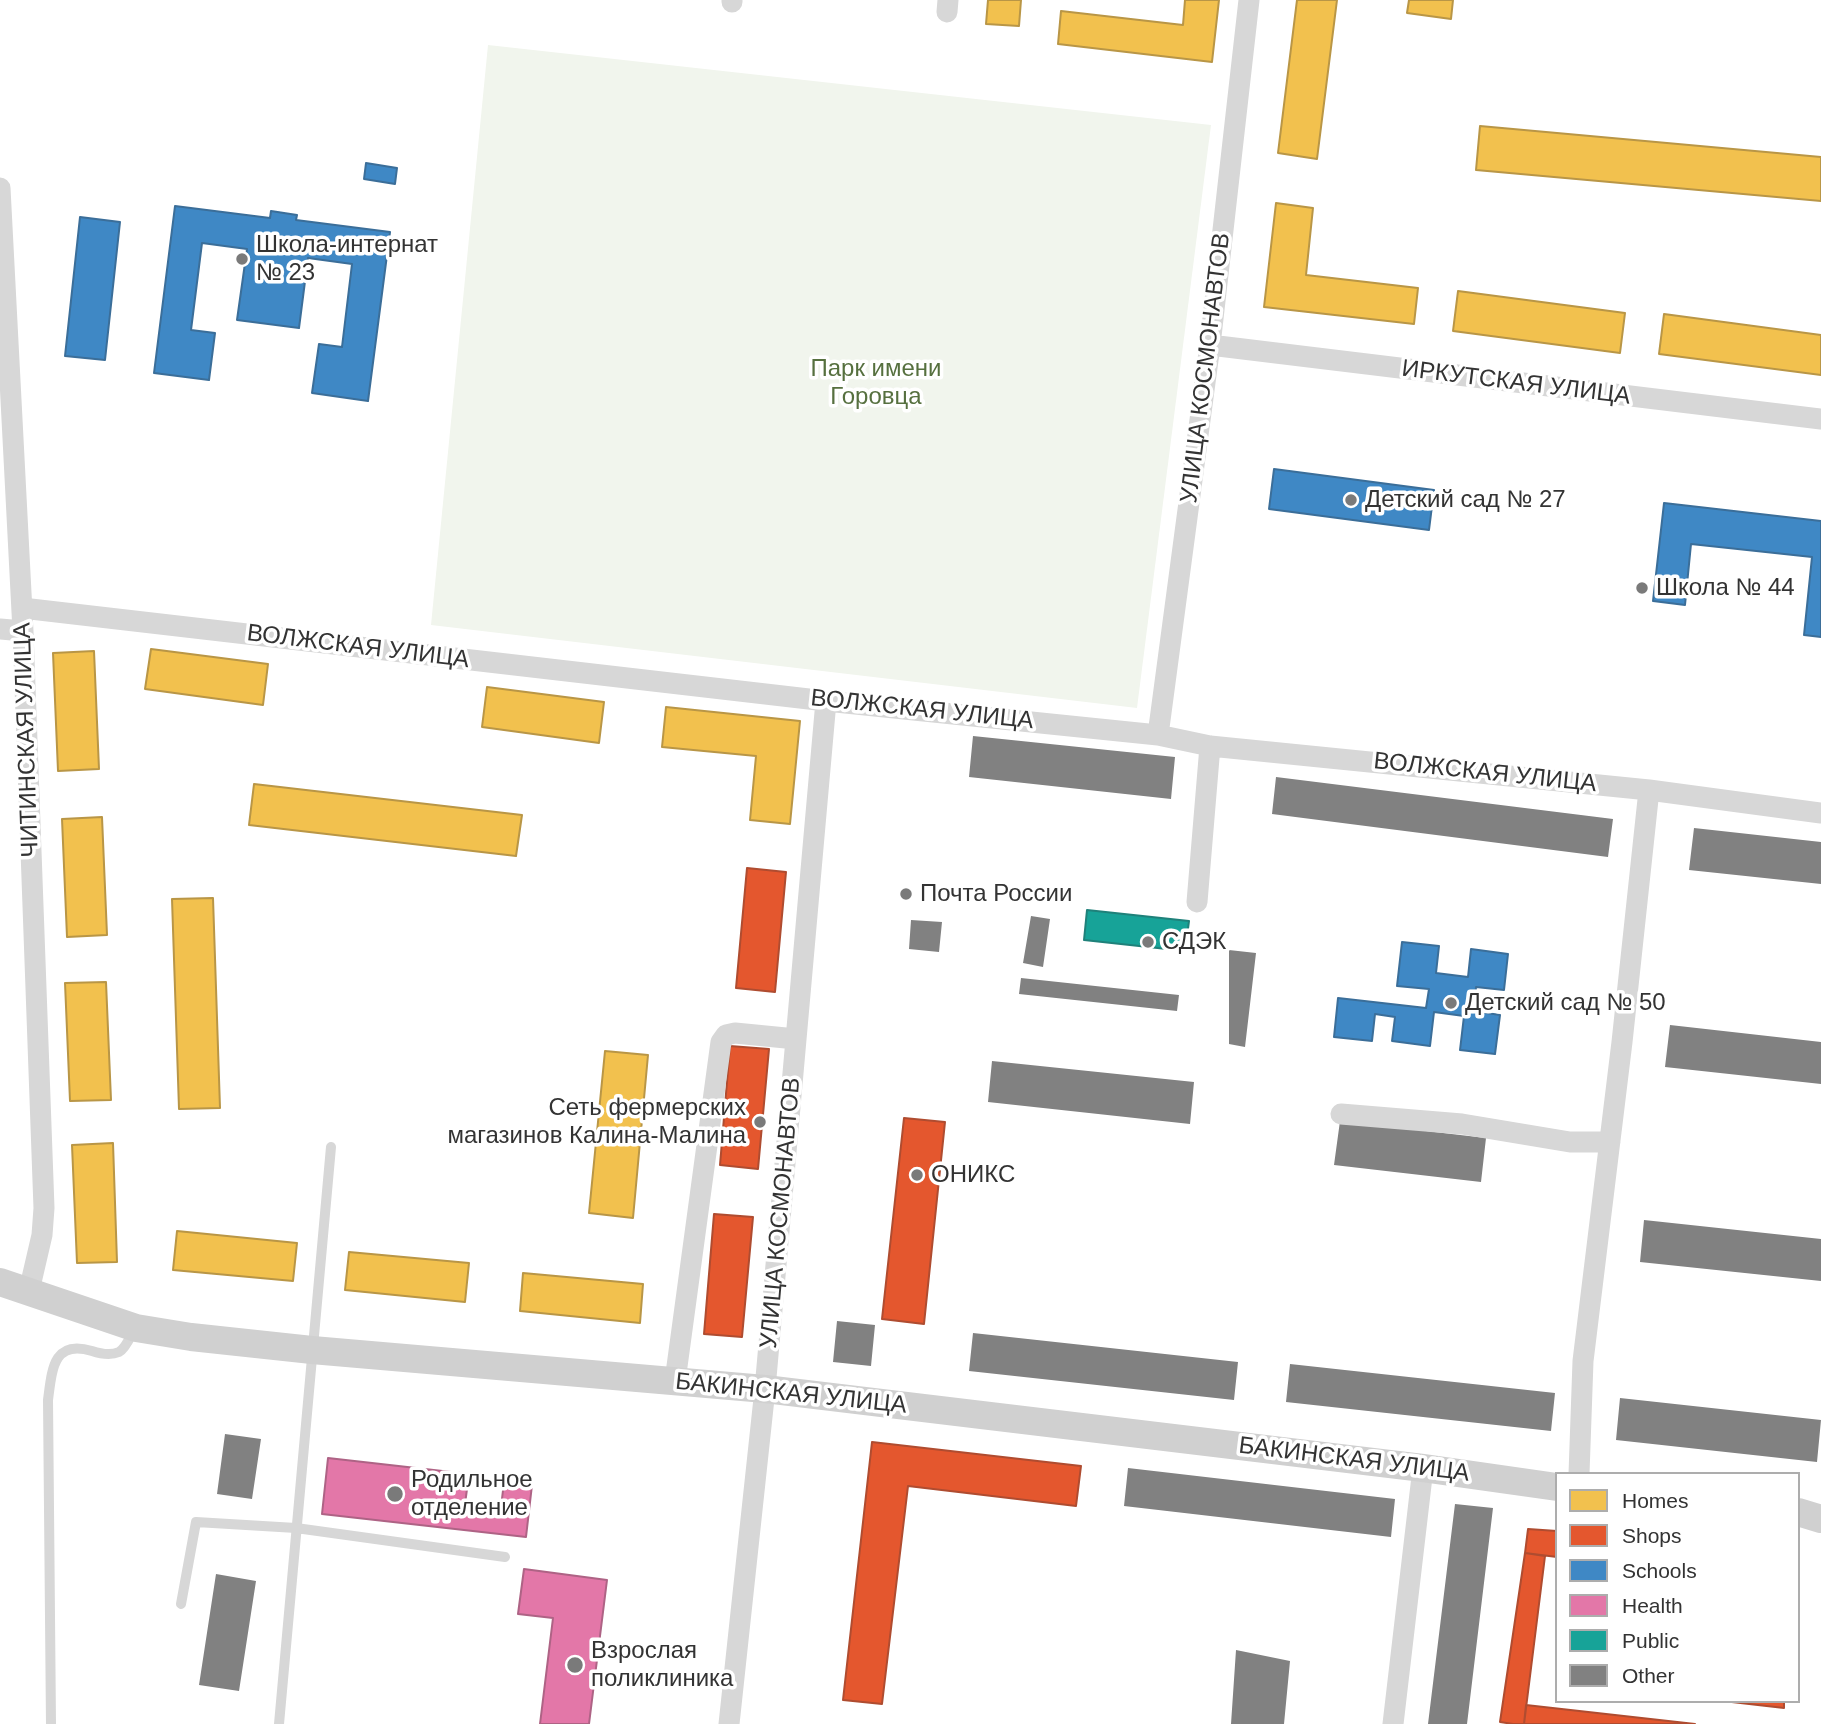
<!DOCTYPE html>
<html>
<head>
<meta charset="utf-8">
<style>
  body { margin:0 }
  #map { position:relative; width:1821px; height:1724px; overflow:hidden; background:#fff; font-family:Helvetica,sans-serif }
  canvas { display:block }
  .legend { position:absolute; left:1555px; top:1472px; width:245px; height:231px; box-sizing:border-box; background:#fff; border:2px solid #adadad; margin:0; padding:9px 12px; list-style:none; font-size:21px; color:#333 }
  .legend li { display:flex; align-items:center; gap:14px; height:35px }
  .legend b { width:35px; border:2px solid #adadad }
</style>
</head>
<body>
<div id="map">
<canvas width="1821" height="1724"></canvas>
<ul class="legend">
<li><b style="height:19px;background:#f2c14e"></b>Homes</li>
<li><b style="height:19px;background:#e4572e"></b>Shops</li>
<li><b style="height:19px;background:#3f88c5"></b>Schools</li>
<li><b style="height:19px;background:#e377a8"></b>Health</li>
<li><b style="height:19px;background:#17a398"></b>Public</li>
<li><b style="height:19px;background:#818181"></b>Other</li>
</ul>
</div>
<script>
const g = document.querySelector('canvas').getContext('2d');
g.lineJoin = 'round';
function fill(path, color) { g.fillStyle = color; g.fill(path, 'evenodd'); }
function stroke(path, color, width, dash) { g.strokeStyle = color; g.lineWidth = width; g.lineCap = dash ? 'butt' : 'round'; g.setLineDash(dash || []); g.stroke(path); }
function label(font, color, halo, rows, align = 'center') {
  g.font = font + ' Helvetica,sans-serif'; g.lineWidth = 7; g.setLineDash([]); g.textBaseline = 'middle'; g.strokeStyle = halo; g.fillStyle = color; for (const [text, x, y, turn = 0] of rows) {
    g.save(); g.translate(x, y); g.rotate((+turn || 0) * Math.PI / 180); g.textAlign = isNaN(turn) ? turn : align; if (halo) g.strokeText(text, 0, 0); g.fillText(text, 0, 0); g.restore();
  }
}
fill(new Path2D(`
  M488,45L1211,125L1137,708L431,625Z`), '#f1f5ed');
const homes = new Path2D(`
  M988,0H1021L1019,26L986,24Z
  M1185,0H1219L1212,62L1058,44L1061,11L1183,25Z
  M1297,0H1337L1317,159L1278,153Z
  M1409,0H1453L1451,19L1407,13Z
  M1480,126L1821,157V201L1476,170Z
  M1276,203L1313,208L1306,275L1418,288L1414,324L1264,307Z
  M1458,291L1625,313L1620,353L1453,331Z
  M1664,314L1821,335V375L1659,354Z
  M151,649L268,664L263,705L145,689Z
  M94,651L99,769L58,771L53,653Z
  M487,687L604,702L599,743L482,727Z
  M666,707L800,721L790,824L750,820L756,756L662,747Z
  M254,784L522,815L516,856L249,825Z
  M102,817L107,935L67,937L62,819Z
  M213,898L220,1108L179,1109L172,899Z
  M106,982L111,1100L70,1101L65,983Z
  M605,1051L648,1055L633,1218L589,1213Z
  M113,1143L117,1262L77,1263L72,1145Z
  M177,1231L297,1243L293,1281L173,1270Z
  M349,1252L469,1263L465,1302L345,1290Z
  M523,1273L643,1284L640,1323L520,1311Z`);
fill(homes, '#f2c14e');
stroke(homes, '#b99646', 2);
const shops = new Path2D(`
  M747,868L786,872L775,992L736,988Z
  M730,1046L769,1049L758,1169L720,1165Z
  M904,1118L945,1122L924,1324L882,1319Z
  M714,1214L753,1217L742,1337L704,1334Z
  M872,1442L1081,1466L1076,1506L908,1486L882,1704L843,1700Z
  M1528,1529L1557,1531V1557L1525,1553Z
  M1525,1553L1545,1556L1524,1724H1513L1500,1722Z
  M1723,1701H1784V1708Z
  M1526,1705L1695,1724H1524Z`);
fill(shops, '#e4572e');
stroke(shops, '#af4c30', 2);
const schools = new Path2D(`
  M366,163L397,168L395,184L364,179Z
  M175,206L270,218L271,211L297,215L296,220L390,232L368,401L312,393L319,344L342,347L352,264L308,258L299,328L237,320L247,249L202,243L191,330L215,333L209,380L154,373Z
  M80,217L120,222L105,360L65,356Z
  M1274,469L1434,490L1429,530L1269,509Z
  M1664,503L1821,521V637L1804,635L1812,557L1691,544L1685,605L1653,601Z
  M1402,942L1439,946L1436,973L1468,977L1471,949L1508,954L1504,990L1476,987L1474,1011L1500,1015L1495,1054L1460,1050L1464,1016L1434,1012L1430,1046L1392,1041L1395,1017L1375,1014L1372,1041L1334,1037L1338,998L1426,1008L1429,989L1397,986Z`);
fill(schools, '#3f88c5');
stroke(schools, '#3b6e99', 2);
const health = new Path2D(`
  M328,1458L469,1474L465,1504L501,1507L504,1482L532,1485L526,1537L322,1514Z
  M524,1569L607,1580L589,1724H540L553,1618L518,1614Z`);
fill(health, '#e377a8');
stroke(health, '#ae6385', 2);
const public = new Path2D(`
  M1087,910L1189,921L1185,951L1084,940Z`);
fill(public, '#17a398');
stroke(public, '#1f817a', 2);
fill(new Path2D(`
  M973,736L1175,757L1171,799L969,777Z
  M1276,777L1613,819L1608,857L1272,814Z
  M1694,828L1821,842V884L1689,870Z
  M1031,916L1050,919L1043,967L1023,963Z
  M911,920L942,922L939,952L909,949Z
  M1229,950L1256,953L1245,1047L1229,1044Z
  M1021,978L1179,995L1177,1011L1019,994Z
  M1670,1025L1821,1042V1084L1665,1067Z
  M992,1061L1194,1082L1190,1124L988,1102Z
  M1340,1121L1486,1138L1481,1182L1334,1165Z
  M1644,1220L1821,1239V1281L1640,1262Z
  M837,1321L875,1325L871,1366L833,1362Z
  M973,1333L1238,1362L1234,1400L969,1371Z
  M1290,1364L1555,1393L1551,1431L1286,1402Z
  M1620,1398L1821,1420L1817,1462L1616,1440Z
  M225,1434L261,1439L252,1499L217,1494Z
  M1128,1468L1395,1499L1391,1537L1124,1506Z
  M1455,1504L1493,1508L1467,1724H1428Z
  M216,1574L256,1581L239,1691L199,1685Z
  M1236,1650L1290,1661L1284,1724H1231Z`), '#818181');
stroke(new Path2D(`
  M181,1604L196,1522L296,1528L505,1557
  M51,1724L48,1400C52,1370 53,1339 92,1351C101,1354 110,1356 119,1352C126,1348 130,1337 134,1330
  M279,1724L331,1147`), '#d7d7d7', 10);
stroke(new Path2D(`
  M732,2V0
  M947,12L948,0
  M0,188L23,631L44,1208L42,1235L29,1291
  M1210,345L1821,419
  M22,608L826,701L1158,735L1210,746L1649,790L1821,813
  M0,629L23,631
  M1158,735L1210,345L1249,0
  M1197,902L1210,746
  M1341,1114L1462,1124L1570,1142H1610
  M675,1381L721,1042L726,1035L735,1033L796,1039
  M1579,1474L1583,1361L1622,1042L1649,790
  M729,1724L765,1389L826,701
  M1393,1724L1423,1468`), '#d7d7d7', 21);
stroke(new Path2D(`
  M0,1282L136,1328L191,1337L312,1350L765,1389L1423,1468L1557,1487
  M1798,1512L1821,1519`), '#d0d0d0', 28);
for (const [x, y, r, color] of [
  [242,259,7,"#7a7a7a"],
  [1351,500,7,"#7a7a7a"],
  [1642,588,7,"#7a7a7a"],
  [906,894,7,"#7a7a7a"],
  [1148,942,7,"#7a7a7a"],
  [1451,1003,7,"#7a7a7a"],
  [760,1122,7,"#7a7a7a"],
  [917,1175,7,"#7a7a7a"],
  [395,1494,9,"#7a7a7a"],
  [575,1665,9,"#7a7a7a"]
]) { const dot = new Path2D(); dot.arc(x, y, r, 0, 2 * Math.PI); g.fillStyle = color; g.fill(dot); stroke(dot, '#fff', 2.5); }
label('24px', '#333', '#fff', [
  ["Школа-интернат",256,245],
  ["№ 23",256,273],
  ["Детский сад № 27",1365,500],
  ["Школа № 44",1656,588],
  ["Почта России",920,894],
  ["СДЭК",1162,942],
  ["Детский сад № 50",1465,1003],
  ["Сеть фермерских",746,1108,"right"],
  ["магазинов Калина-Малина",746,1136,"right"],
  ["ОНИКС",931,1175],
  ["Родильное",411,1480],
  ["отделение",411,1508],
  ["Взрослая",591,1651],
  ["поликлиника",591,1679]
], 'left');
label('24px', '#333', '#fff', [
  ["УЛИЦА КОСМОНАВТОВ",1206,368,-83],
  ["ИРКУТСКАЯ УЛИЦА",1516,383,7],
  ["ВОЛЖСКАЯ УЛИЦА",358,647,7],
  ["ВОЛЖСКАЯ УЛИЦА",922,710,6],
  ["ЧИТИНСКАЯ УЛИЦА",27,740,-92],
  ["ВОЛЖСКАЯ УЛИЦА",1485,773,6],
  ["УЛИЦА КОСМОНАВТОВ",781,1213,-85],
  ["БАКИНСКАЯ УЛИЦА",791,1394,6],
  ["БАКИНСКАЯ УЛИЦА",1354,1460,7]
]);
label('24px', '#56703f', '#fff', [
  ["Парк имени",876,369],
  ["Горовца",876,397]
]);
</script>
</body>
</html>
